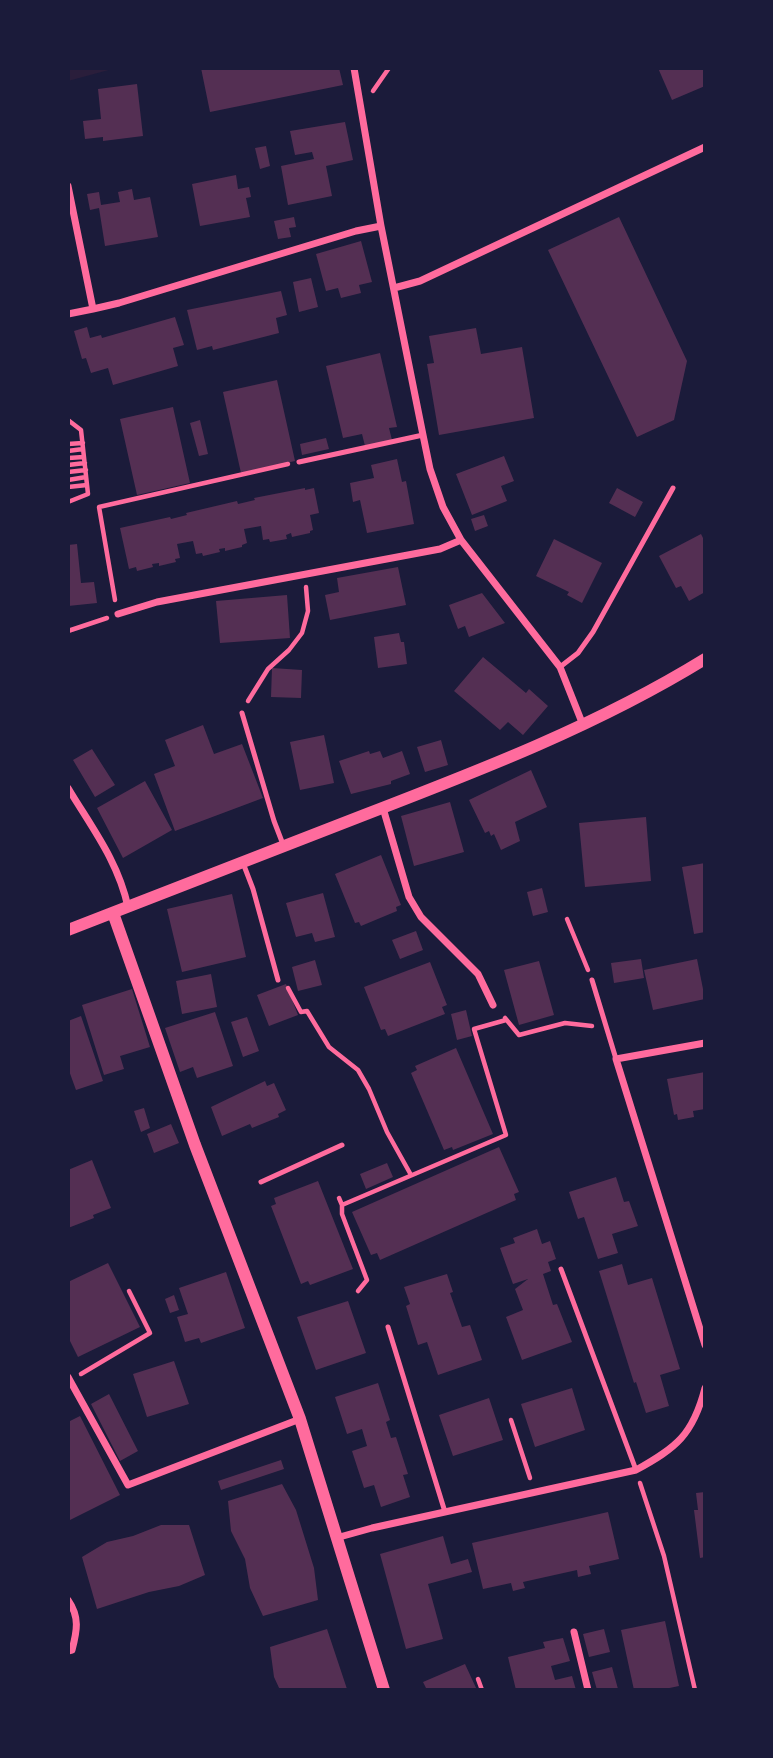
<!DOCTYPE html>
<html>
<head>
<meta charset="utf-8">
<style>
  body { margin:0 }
  #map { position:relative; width:773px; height:1758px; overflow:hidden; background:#1b1b3a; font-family:"Archivo Narrow",sans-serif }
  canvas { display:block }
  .frame { position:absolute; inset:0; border:70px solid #1b1b3a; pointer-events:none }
</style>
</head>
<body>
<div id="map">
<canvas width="773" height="1758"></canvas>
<div class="frame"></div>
</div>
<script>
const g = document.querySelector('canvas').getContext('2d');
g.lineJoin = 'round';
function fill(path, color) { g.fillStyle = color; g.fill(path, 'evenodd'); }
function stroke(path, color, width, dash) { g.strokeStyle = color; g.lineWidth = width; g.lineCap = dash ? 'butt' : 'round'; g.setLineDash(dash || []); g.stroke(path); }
fill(new Path2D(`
  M68,68H116L68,81Z`), '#2a1e3b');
fill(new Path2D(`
  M201,68H339L343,85L210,112Z
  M658,68H705V86L672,100Z
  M137,84L143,136L103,141V137L85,139L83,121L101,119L98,89Z
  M345,122L353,160L326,166L332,196L288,205L281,166L314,159L312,152L295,155L290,131Z
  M266,146L270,166L260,169L255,148Z
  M236,175L238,189L249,187L251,197L246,198L250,217L200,226L192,184Z
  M132,189L134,200L150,197L158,237L105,246L99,208L90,210L87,194L99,192L101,205L120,202L118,192Z
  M294,217L296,227L289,228L291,237L278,239L274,221Z
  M619,217L687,361L674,420L637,437L548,250Z
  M361,241L372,282L359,285L361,293L341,298L338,288L326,291L316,254Z
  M311,278L318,307L299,312L293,282Z
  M281,291L287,315L276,318L279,333L213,350L212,346L197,350L187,310Z
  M175,317L184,345L173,348L178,366L113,385L108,368L91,373L86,358L82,359L74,331L87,327L90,338L101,335L102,338Z
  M476,328L481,354L522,347L534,418L439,435L427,364L434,363L429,336Z
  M380,353L397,427L389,428L392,440L365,446L362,434L343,438L326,366Z
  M277,380L295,461L241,473L223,392Z
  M173,407L190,483L137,495L120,419Z
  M200,420L208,454L199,456L190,423Z
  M326,438L329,449L302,455L300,444Z
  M504,456L514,481L501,486L507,501L472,515L456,474Z
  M397,459L402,482L406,481L414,524L367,533L360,500L353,502L350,483L374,478L371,465Z
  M305,488V490L314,488L319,513L310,515L313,530L310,531V533L292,537L291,533L286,535L287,539L270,542L269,539L263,540L261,526L244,529L247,543L242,545V547L225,551V548L219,549L220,552L203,556L202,553L196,554L193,541L177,544L180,558L175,559L176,562L159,566V563L152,564L153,567L137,571L136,567L129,569L120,528L170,517L171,519L187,515L186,513L237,501L238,504L255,500L254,498Z
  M617,488L643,502L635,517L609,503Z
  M484,515L488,526L475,531L471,519Z
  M701,534L705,542V592L689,601L681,586L676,588L659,556Z
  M554,539L602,563L582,603L567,595L569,592L536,576Z
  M77,544L81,583L94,582L97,603L68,606V545Z
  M398,567L406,605L330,620L325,595L339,592L337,578Z
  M482,593L505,623L469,637L465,626L458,629L449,605Z
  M287,595L290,638L220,643L216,601Z
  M399,633L401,642H404L407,664L378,668L374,637Z
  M483,657L526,693L529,689L548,706L523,735L508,722L500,730L454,691Z
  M272,668L302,670L301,698L271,697Z
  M203,725L214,754L242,744L263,798L175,831L154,774L175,766L165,740Z
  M324,735L334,783L300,790L290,742Z
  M441,740L448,765L425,772L417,747Z
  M92,749L115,785L95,797L73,760Z
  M369,751L370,754L380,751L383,758L402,751L410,774L391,781V784L351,794L339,761Z
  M531,770L547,807L515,822L520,841L501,850L494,834L491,836L489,831L485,833L469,800Z
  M145,781L172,830L123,858L97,808Z
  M450,802L464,852L414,866L401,816Z
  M646,817L651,881L585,887L579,823Z
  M381,855L401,905L396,907L397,911L361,926L359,922L355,923L335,874Z
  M705,863V932L694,934L682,867Z
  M542,888L548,912L533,916L527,892Z
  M323,893L335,937L315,942L312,933L296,937L286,903Z
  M232,894L246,957L182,972L167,909Z
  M416,931L423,950L400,959L392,940Z
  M641,959L644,978L614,983L611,963Z
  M697,959L705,999L653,1010L644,970Z
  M315,960L322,985L298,991L292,967Z
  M539,961L554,1015L519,1025L504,970Z
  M430,962L447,1005L442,1007L445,1014L388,1036L385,1029L381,1030L364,987Z
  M211,974L217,1007L182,1014L176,981Z
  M286,984L298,1015L269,1026L257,995Z
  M132,989L150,1047L120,1056L124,1069L104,1075L82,1005Z
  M466,1010L472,1036L457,1040L451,1014Z
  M215,1012L233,1066L197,1078L193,1067L180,1072L165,1028Z
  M81,1016L103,1081L76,1090L68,1068V1021Z
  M247,1017L259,1051L243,1057L231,1022Z
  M456,1048L493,1134L453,1150L452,1147L444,1150L411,1073L417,1070L415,1066Z
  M705,1072V1109L693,1111L694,1117L678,1120L677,1114L674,1115L667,1079Z
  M265,1081L267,1086L274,1083L286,1110L278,1114L279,1117L252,1128L250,1124L222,1136L211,1107Z
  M144,1108L150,1128L141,1132L134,1111Z
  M171,1124L179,1143L154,1153L147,1134Z
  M499,1147L519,1192L514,1194L516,1200L380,1260L377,1253L371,1255L352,1212Z
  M92,1160L111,1208L93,1215L94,1218L68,1228V1170Z
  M387,1163L393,1177L366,1189L360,1174Z
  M616,1177L624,1202L629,1201L638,1226L612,1234L618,1253L598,1259L584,1217L578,1219L569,1192Z
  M318,1181L353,1269L310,1285L308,1281L301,1284L271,1206L276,1204L274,1198Z
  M537,1229L542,1244L550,1241L556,1259L548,1262L551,1271L543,1274L553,1305L557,1304L572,1342L522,1360L506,1317L523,1310L515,1289L528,1279L513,1284L500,1248L515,1243L513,1238Z
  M108,1263L140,1327L78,1357L68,1337V1282Z
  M622,1264L628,1285L652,1278L680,1369L660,1375L669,1406L646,1413L636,1382L634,1383L599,1271Z
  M226,1272L245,1328L201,1343L199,1338L185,1342L177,1317L188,1314L179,1288Z
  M447,1274L453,1292L450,1293L462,1327L470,1325L482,1360L438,1375L427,1342L418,1345L406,1306L410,1304L404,1287Z
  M174,1295L179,1310L170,1313L165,1299Z
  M348,1301L366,1353L316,1370L297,1317Z
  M174,1361L189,1404L147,1417L133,1374Z
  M378,1383L390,1420L386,1422L391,1438L396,1437L408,1474L403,1475L410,1497L381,1507L374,1485L364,1488L352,1451L367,1446L362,1429L347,1434L335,1397Z
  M572,1388L585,1430L535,1447L521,1404Z
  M109,1394L138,1451L120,1461L91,1404Z
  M489,1398L503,1440L453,1456L439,1415Z
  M80,1416L120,1495L68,1521V1422Z
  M281,1460L284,1469L221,1490L218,1481Z
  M282,1484L296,1510L314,1568L318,1600L263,1616L250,1588L245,1559L231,1531L228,1501Z
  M705,1492V1557L700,1558L694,1510H698L696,1493Z
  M608,1512L619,1559L589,1566L591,1574L578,1577L577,1570L523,1582L525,1588L513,1591L511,1583L483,1589L472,1543Z
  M161,1525H189L205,1575L179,1586L149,1592L97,1609L82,1557L107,1542L133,1536Z
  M443,1536L451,1564L468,1559L472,1572L428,1584L443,1639L406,1649L380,1554Z
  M665,1621L679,1686L660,1690H634L621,1630Z
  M327,1629L347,1689L280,1690L274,1677L270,1647Z
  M604,1629L610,1652L589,1657L583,1634Z
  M563,1638L570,1661L551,1666L555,1680L572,1676L576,1690H516L508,1657L545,1648L543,1642Z
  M465,1664L477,1690H427L423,1682Z
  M612,1667L618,1689L597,1690L592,1672Z`), '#542f53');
stroke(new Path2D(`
  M373,91L389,68
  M68,420L81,430L88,494L68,502
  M68,444L83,443
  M68,451L83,449
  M68,458L84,457
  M68,465L85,463
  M68,472L86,470
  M68,480L86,477
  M68,487L87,485
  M115,600L99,507L288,464
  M68,631L107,618
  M248,701L268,669L289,650L302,633L308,611L306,587
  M567,919L588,970
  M288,988L301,1012L307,1011L329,1047L358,1070L369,1089L387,1132L411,1175
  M505,1018L519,1035L565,1023L592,1026
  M339,1198L342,1205L506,1135L474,1029L506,1020
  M342,1205V1214L367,1280L358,1291
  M81,1374L150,1333L129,1291
  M511,1420L530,1478
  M640,1483L664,1556L695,1690
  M478,1679L482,1690`), '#ff6b9d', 4.5);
stroke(new Path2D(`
  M299,462L423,435
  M560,667L578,653L593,632L673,488
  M242,713L274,821L284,847
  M243,863L253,889L278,980
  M592,980L616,1059
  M261,1182L342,1145
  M561,1269L636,1470
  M388,1327L445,1512`), '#ff6b9d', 5);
stroke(new Path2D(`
  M354,68L381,226L423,435L430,469L443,507L461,540L560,667L583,725
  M68,186L93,309L119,303L356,231L381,226
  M394,288L420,281L705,147
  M68,314L93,309
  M118,614L157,602L440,549L461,540
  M68,788C92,828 118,861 128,907
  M383,808L409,897L421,917L478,974L493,1005
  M705,1043L616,1059L705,1345
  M68,1377L128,1485L300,1419
  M336,1538L372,1528L636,1470C676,1448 693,1435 705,1388
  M68,1600C80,1617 77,1631 72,1650L68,1651
  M574,1632L588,1690`), '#ff6b9d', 7);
stroke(new Path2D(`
  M113,913L195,1145L300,1419L384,1690
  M68,930C167,892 265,853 364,815C481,770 598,725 705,659`), '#ff6b9d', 12);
</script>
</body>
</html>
